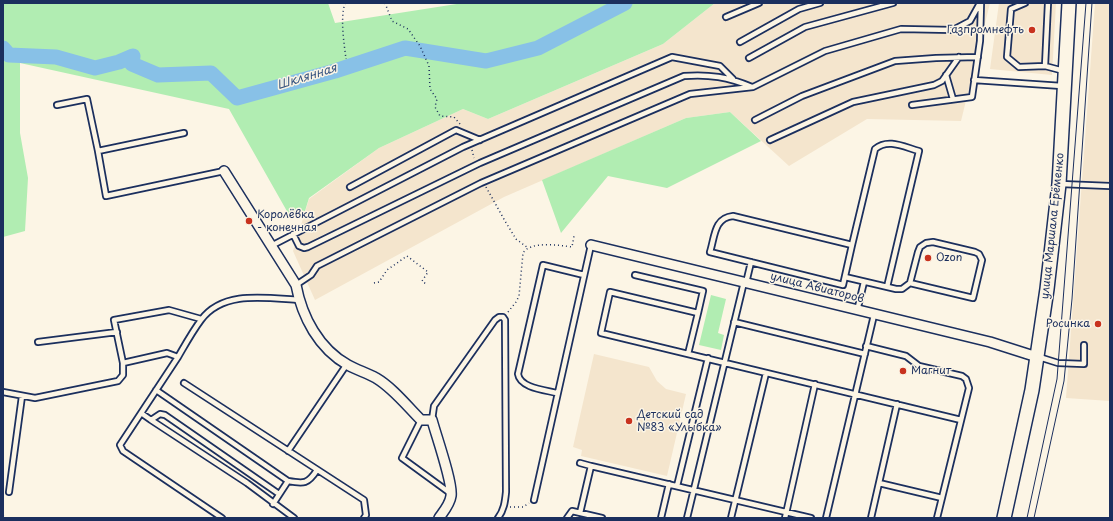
<!DOCTYPE html>
<html>
<head>
<meta charset="utf-8">
<style>
  body { margin:0 }
  #map { position:relative; width:1113px; height:521px; overflow:hidden; background:#fcf5e5; font-family:"Playpen Sans",sans-serif }
  canvas { display:block }
  .frame { position:absolute; inset:0; border:4px solid #1b2f5e; pointer-events:none }
</style>
</head>
<body>
<div id="map">
<canvas width="1113" height="521"></canvas>
<div class="frame"></div>
</div>
<script>
const g = document.querySelector('canvas').getContext('2d');
g.lineJoin = 'round';
function fill(path, color) { g.fillStyle = color; g.fill(path, 'evenodd'); }
function stroke(path, color, width, dash) { g.strokeStyle = color; g.lineWidth = width; g.lineCap = dash ? 'butt' : 'round'; g.setLineDash(dash || []); g.stroke(path); }
function label(font, color, halo, rows, align = 'center') {
  g.font = font + ' "Playpen Sans",sans-serif'; g.lineWidth = 3; g.setLineDash([]); g.textBaseline = 'middle'; g.strokeStyle = halo; g.fillStyle = color; for (const [text, x, y, turn = 0] of rows) {
    g.save(); g.translate(x, y); g.rotate((+turn || 0) * Math.PI / 180); g.textAlign = isNaN(turn) ? turn : align; if (halo) g.strokeText(text, 0, 0); g.fillText(text, 0, 0); g.restore();
  }
}
fill(new Path2D(`
  M715,3H990L961,121L867,119L789,166L730,112L686,118L504,197L315,300L293,251L309,199L379,148L463,109L488,119L663,44Z
  M999,3H1056L1052,75L990,69Z
  M1095,3H1110V401L1066,398Z
  M594,354L649,367L657,381L666,389L686,394L667,476L581,456L582,450L573,447Z`), '#f4e5cd');
fill(new Path2D(`
  M3,3H328L335,23L463,3H715L663,44L488,119L463,109L379,148L309,198L305,211L288,213L229,109L20,63V133L28,178L25,231L3,237Z
  M730,112L761,141L667,188L608,176L561,233L542,180L686,118Z
  M711,295L726,299L718,333L724,335L721,350L699,345Z`), '#b1edb2');
stroke(new Path2D(`
  M3,48L9,55L56,57L95,68L119,62L133,56L132,64L158,75L211,73L237,98L335,71L405,48L486,61L538,48L625,3`), '#88c1e7', 15);
const lane = new Path2D(`
  M1025,3L1011,9L1007,57L1019,67L1045,66L1064,71
  M726,17L759,3
  M740,42L799,9L820,3
  M749,58L805,27L893,3
  M1045,66L1048,3
  M946,75L953,99
  M974,80L1062,86
  M57,105L87,99L98,151
  M912,105L972,97L980,41L981,3
  M755,120L802,96L895,61L936,58L978,57
  M184,133L98,151L106,196L224,171
  M770,140L853,102L934,85L942,81L959,57
  M1061,184L1110,186
  M350,187L456,130L480,140
  M733,216L852,245L843,285L710,252C715,236 714,218 733,216Z
  M293,234L299,246L304,248L308,247L480,163L684,76C709,74 728,77 752,87
  M852,245L875,149C888,138 904,147 919,151L887,287
  M271,246L463,147L672,57L720,66L733,79
  M635,275L703,291L698,313
  M845,277L896,289H902L910,283L973,298L982,260L979,254L975,252L933,242L926,243L920,247L918,252L910,283
  M746,283L751,262
  M296,285L311,275L317,266L481,183L690,94L753,87L825,51L901,29L953,30L970,21L980,3
  M857,311L864,282
  M734,322L865,354
  M38,342L117,332
  M866,346L906,356L919,366L962,376L966,379L969,388L937,518
  M688,354L698,313L610,292L601,333C721,362 841,391 961,420
  M178,357C185,345 192,332 201,320C223,290 266,298 299,300
  M1039,357L1058,363L1084,364V345
  M123,363L114,320L169,310L201,319
  M184,383L364,500L366,515L364,518
  M156,390L288,481C304,484 308,484 317,470
  M3,392L35,398L118,381L123,375V363L167,353L178,357L120,445L123,451L222,518
  M557,393C545,390 520,388 518,374L543,265L584,275
  M141,413L151,420L160,414L165,415L279,494
  M151,420L247,483L294,518
  M421,420L402,458L450,493
  M432,420L434,406L495,320L499,317H503L505,320L506,492C505,502 504,510 498,518
  M288,451L347,364
  M580,463L591,466
  M879,483L942,498
  M677,486L708,358
  M9,492L22,396
  M534,500L591,245
  M273,504L288,481
  M580,513L591,466L811,518
  M567,518L572,511L602,518
  M661,518L669,484
  M687,518L744,282
  M731,518L766,373
  M785,518L815,384
  M826,518L874,315
  M871,518L897,404`);
const street = new Path2D(`
  M224,171L296,285C302,317 319,349 348,365C357,370 367,373 376,378C393,388 407,406 421,420H432C436,435 453,483 451,496C450,504 444,511 439,518
  M591,245L990,342L1037,357`);
const secondary = new Path2D(`
  M1004,518L1032,390L1047,289L1059,184L1069,3`);
stroke(lane, '#1b2f5e', 8);
stroke(street, '#1b2f5e', 12);
stroke(secondary, '#1b2f5e', 16);
stroke(new Path2D(`
  M345,3C340,19 344,42 346,59
  M385,3L392,21L408,29L420,46L429,66L430,89L437,99L435,107L440,116L454,117L460,124
  M472,150L474,158
  M486,187L505,221L516,239L528,248
  M374,283L379,282L387,270L407,256L428,272L422,281L426,284
  M508,312L516,302L519,296L523,253C530,241 559,245 572,247L574,236
  M510,507H523L529,503
  M3,516L7,518`), '#1b2f5e', 1.5, [1, 3]);
stroke(lane, '#fcf5e5', 4.5);
stroke(street, '#fcf5e5', 9);
stroke(secondary, '#fcf5e5', 13);
stroke(new Path2D(`
  M1027,518L1057,379L1086,3
  M1034,518L1064,381L1072,299L1092,3`), '#1b2f5e', 1);
for (const [x, y, r, color] of [
  [1032,30,4,"#c8321e"],
  [249,221,4,"#c8321e"],
  [928,258,4,"#c8321e"],
  [1098,324,4,"#c8321e"],
  [903,371,4,"#c8321e"],
  [629,421,4,"#c8321e"]
]) { const dot = new Path2D(); dot.arc(x, y, r, 0, 2 * Math.PI); g.fillStyle = color; g.fill(dot); stroke(dot, '#fcf5e5', 1.5); }
label('11px', '#1b2f5e', '#fcf5e5', [
  ["Газпромнефть",1024,30,"right"],
  ["Королёвка",257,215],
  ["- конечная",257,228],
  ["Ozon",936,258],
  ["Росинка",1090,324,"right"],
  ["Магнит",911,371],
  ["Детский сад",637,415],
  ["№83 «Улыбка»",637,428]
], 'left');
label('11px', '#1b2f5e', '#fcf5e5', [
  ["улица Маршала Ерёменко",1053,226,-84],
  ["улица Авиаторов",817,288,14]
]);
label('italic 12px', '#365480', '#fcf5e5', [
  ["Шклянная",307,77,-17]
]);
</script>
</body>
</html>
